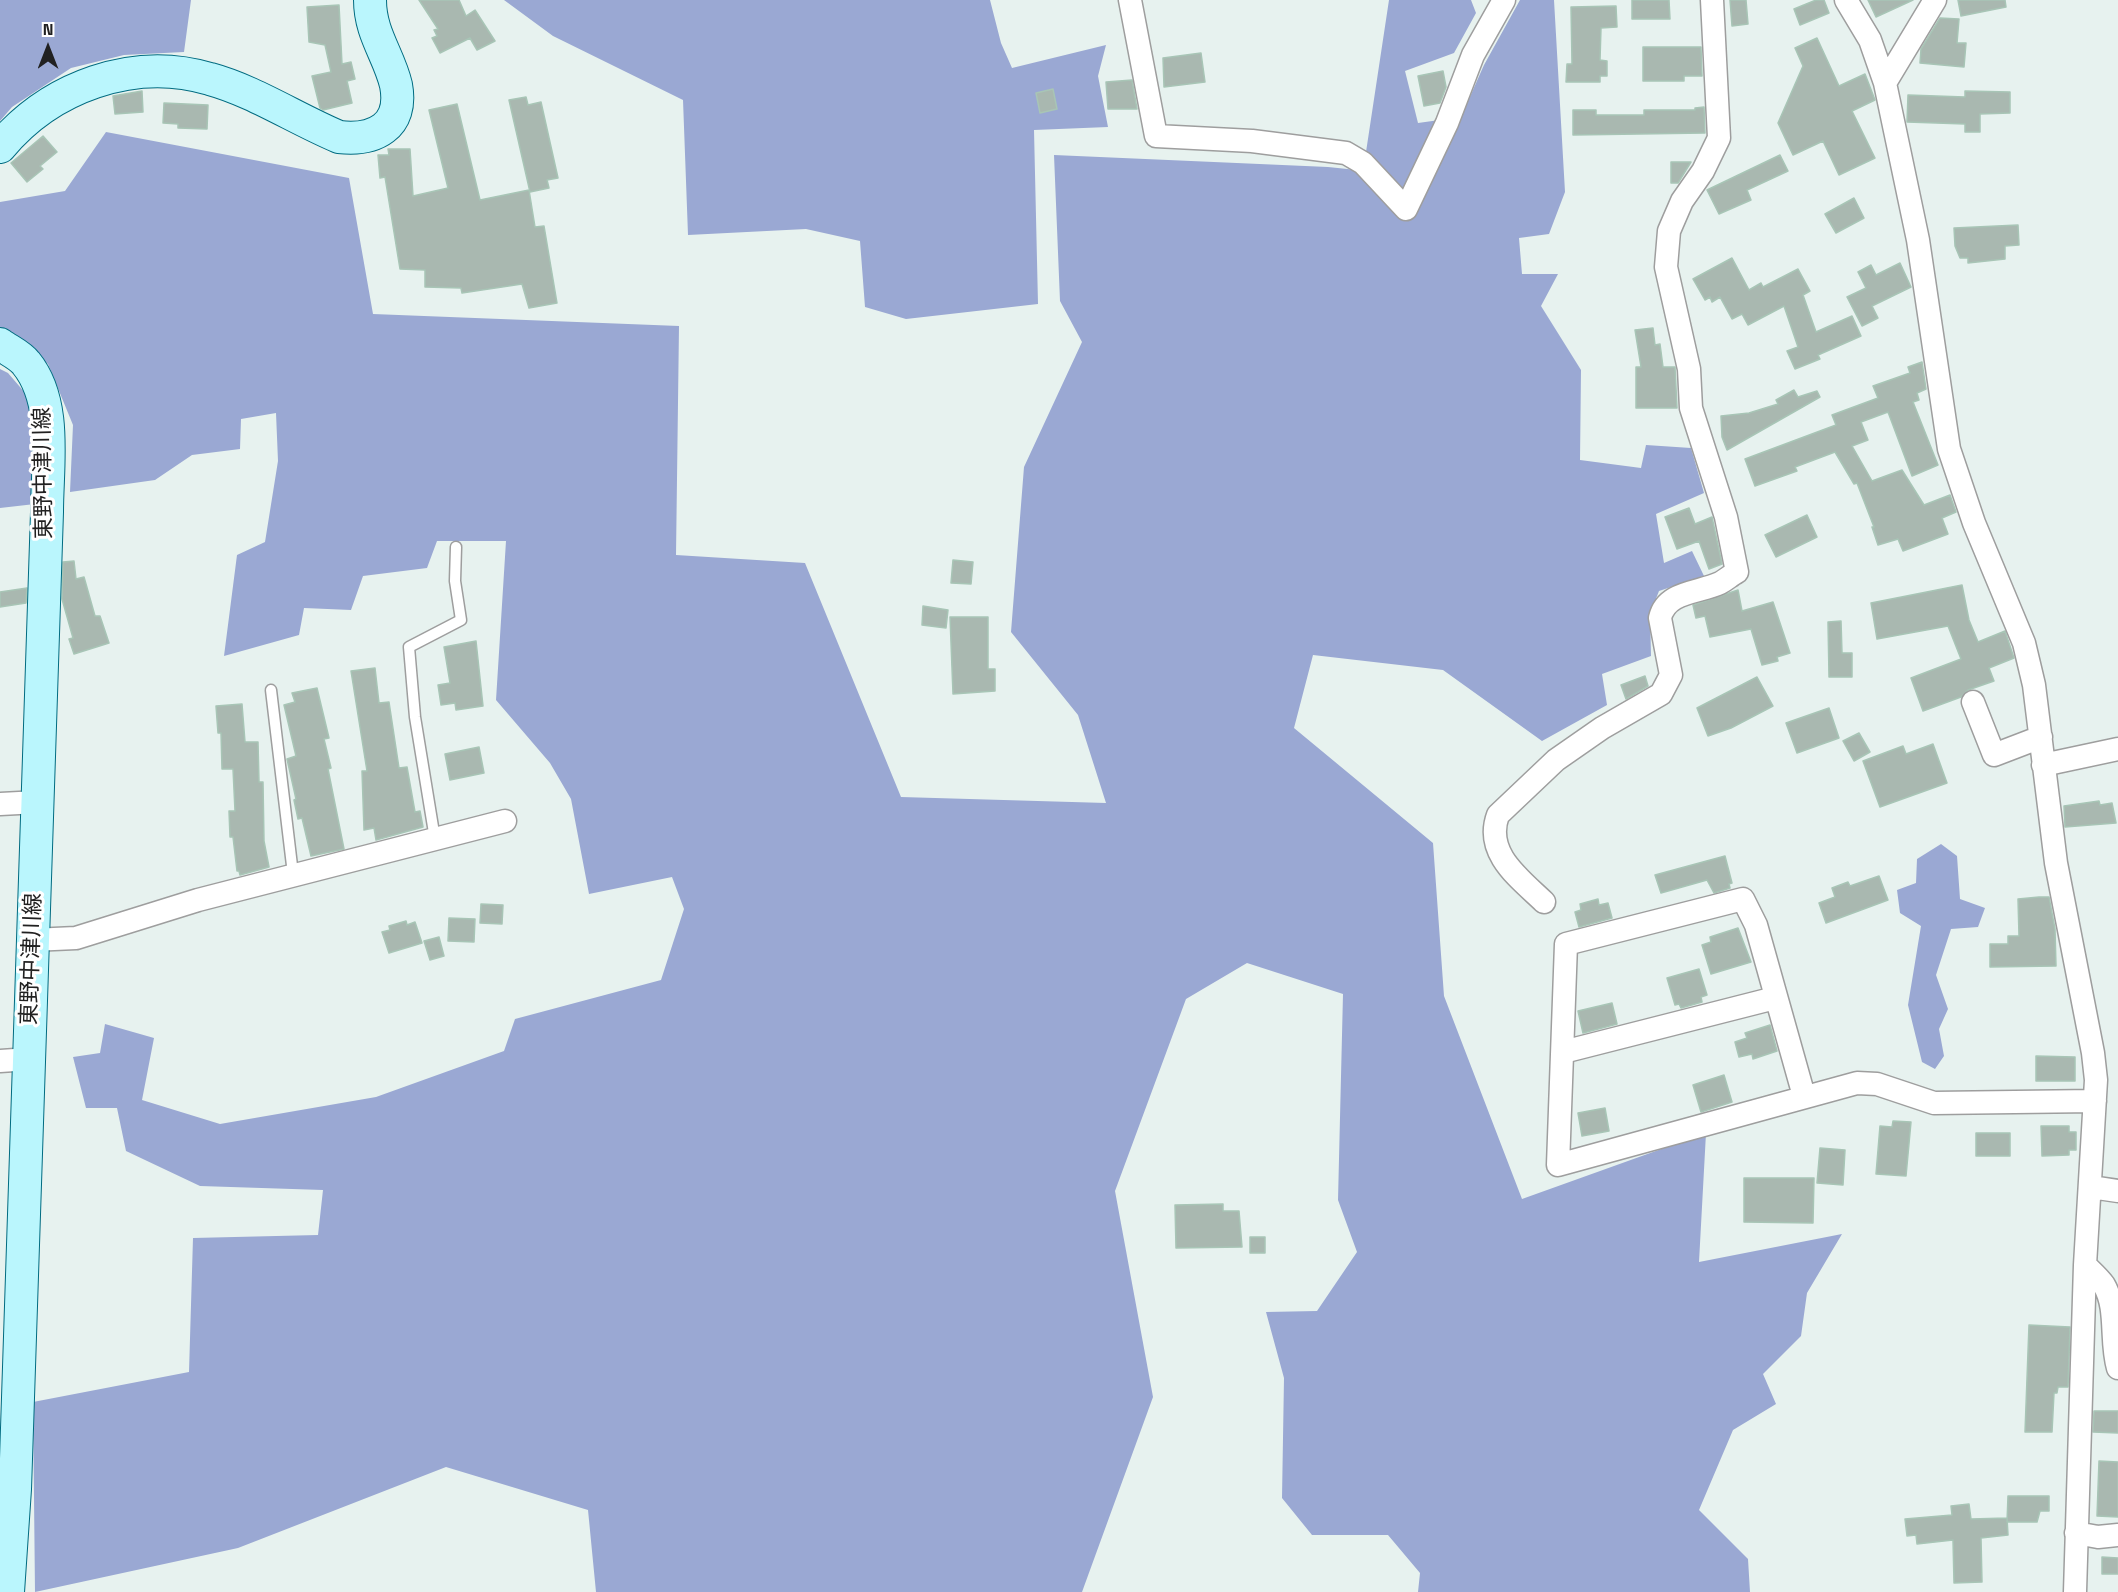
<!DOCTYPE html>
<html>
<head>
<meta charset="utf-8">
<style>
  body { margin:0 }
  #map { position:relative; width:2118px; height:1592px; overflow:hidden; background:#e7f2ef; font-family:"Space Grotesk",sans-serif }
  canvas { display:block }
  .north { position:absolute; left:18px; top:18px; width:60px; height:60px; -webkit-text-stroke:4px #fff; paint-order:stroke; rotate:0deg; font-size:16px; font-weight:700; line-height:24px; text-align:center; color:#212121 }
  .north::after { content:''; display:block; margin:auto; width:21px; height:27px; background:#212121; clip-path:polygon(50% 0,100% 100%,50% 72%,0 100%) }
</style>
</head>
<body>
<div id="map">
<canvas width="2118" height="1592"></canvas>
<div class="north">N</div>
</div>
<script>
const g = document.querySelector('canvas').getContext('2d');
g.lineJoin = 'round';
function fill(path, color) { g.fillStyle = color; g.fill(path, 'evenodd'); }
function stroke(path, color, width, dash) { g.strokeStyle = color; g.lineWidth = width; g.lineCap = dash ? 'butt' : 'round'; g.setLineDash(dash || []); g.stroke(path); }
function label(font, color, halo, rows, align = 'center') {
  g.font = font + ' "Space Grotesk","Noto Sans JP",sans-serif'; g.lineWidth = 6; g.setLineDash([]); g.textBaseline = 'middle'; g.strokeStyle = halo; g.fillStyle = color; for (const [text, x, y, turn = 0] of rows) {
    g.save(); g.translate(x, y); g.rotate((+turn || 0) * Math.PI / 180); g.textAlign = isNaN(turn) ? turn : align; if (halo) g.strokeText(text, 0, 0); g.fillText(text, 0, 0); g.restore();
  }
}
fill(new Path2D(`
  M0,0H191L184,52L124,55L71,68L12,107L0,121Z
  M504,0H990L1001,43L1012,68L1106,45L1098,76L1108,127L1034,130L1038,304L906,319L865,307L860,241L806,229L688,235L683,100L553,36Z
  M1389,0H1471L1476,13L1454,53L1405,71L1418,123L1461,117L1484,65L1520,0H1554L1565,192L1549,234L1519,238L1522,274H1558L1541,306L1581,370L1580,460L1641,468L1646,445L1691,448L1704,493L1656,514L1664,563L1692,551L1704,576L1659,591L1650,614L1651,656L1602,674L1607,705L1542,741L1443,670L1313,655L1294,728L1433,843L1444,996L1522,1199L1706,1133L1699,1262L1842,1234L1807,1293L1801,1336L1763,1374L1776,1404L1733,1430L1699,1510L1748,1559L1750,1592H1418L1420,1573L1388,1535H1312L1282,1498L1284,1378L1266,1312L1317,1311L1357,1252L1338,1200L1343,994L1247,963L1186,999L1115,1191L1153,1397L1082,1592H596L588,1510L446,1467L238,1548L35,1592L33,1402L189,1372L193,1238L318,1235L323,1190L200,1186L126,1151L117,1108H86L73,1057L100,1053L105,1024L154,1038L142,1100L220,1124L376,1097L504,1051L515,1019L661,980L684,909L672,877L589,894L571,799L550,763L496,700L506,541H437L427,568L363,576L351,610L304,608L299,635L224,656L237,555L265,542L278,461L276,413L241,419L240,449L192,455L155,480L70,492L73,425L48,364L0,329V202L65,191L106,132L349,178L373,314L679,326L676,555L805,563L901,797L1106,803L1078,715L1011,632L1024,467L1082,342L1060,301L1054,155L1328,167L1386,173L1366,152Z
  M0,369L8,373L32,401L35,504L0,508Z
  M1941,844L1957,856L1960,899L1985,908L1978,927L1951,929L1936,975L1948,1009L1939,1029L1944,1056L1935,1069L1922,1062L1908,1005L1921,926L1900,913L1897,890L1916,883L1917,859Z`), '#9aa8d3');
const building = new Path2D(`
  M419,0H459L466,16L475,10L495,41L477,50L470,38L440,53L432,38L437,36L434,30L438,29Z
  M1632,0H1669L1670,19H1632Z
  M1730,0H1746L1748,24L1732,26Z
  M1816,0H1824L1829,13L1800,25L1794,9Z
  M1868,0H1913L1876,17Z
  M1958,0H2005L2006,7L1961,16Z
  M339,5L342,64L351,62L355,79L347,81L352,103L323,110L320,108L312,76L331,72L325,45L309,42L307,7Z
  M1616,6L1617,27L1601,28L1600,60L1607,61V76H1600V82H1566L1567,64H1572L1571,7Z
  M1940,18L1959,19L1957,43H1966L1964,67L1920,63L1921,49Z
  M1817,38L1839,86L1865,74L1875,100L1852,111L1875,158L1839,175L1823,141L1793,155L1778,123L1803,66L1795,48Z
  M1643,47H1701L1702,76H1684V81H1643Z
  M1201,53L1205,82L1164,87L1163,58Z
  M1443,71L1446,87L1440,103L1424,106L1418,76Z
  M1132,80L1137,109H1108L1106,82Z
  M1053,89L1057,109L1040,113L1036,93Z
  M142,91L143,112L115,114L113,96Z
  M1965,91L2010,92V113L1980,114V132H1965V124L1907,122L1908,95L1965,97Z
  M526,97L528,105L541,102L558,178L547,180L549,188L530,192L509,100Z
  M164,103L208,105L207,129L178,128V124L163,123Z
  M457,104L480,200L529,190L535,227L544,226L557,303L529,308L522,284L462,293L461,288L425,287V270L400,269L385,177L380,178L378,155H389L388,149H410L413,196L448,188L429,110Z
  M1704,107L1705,133L1573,135V110H1596V115H1644V110H1695V108Z
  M43,136L57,152L40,166L43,169L27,182L11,163Z
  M1780,155L1788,171L1747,190L1751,200L1719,214L1707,190Z
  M1671,162H1691L1678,183H1671Z
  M1854,198L1864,218L1836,233L1825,214Z
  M2018,225L2019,245L2005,246V259L1968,263V258H1960L1955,246L1954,228Z
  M1732,258L1749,290L1761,283L1763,287L1798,269L1810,291L1803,295L1816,332L1852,316L1861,336L1818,355L1820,359L1795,369L1787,351L1798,347L1784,306L1748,325L1742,314L1732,319L1720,297L1712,302L1710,297L1705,300L1693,279Z
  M1900,263L1911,287L1872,306L1878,318L1862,326L1847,297L1866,288L1858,272L1871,265L1876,275Z
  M1653,328L1655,345L1660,344L1663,367H1675L1677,408H1636V367H1641L1635,330Z
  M1922,362L1926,389L1917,393L1919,400L1913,402L1938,465L1912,476L1888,412L1861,422L1868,440L1852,446L1872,481L1902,470L1924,505L1950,495L1956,512L1942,518L1948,534L1903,551L1898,539L1878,545L1872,527H1874L1857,483L1854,484L1835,452L1795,467L1797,471L1755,486L1745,459L1836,425L1832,415L1878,398L1873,386L1910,373L1908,367Z
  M1794,390L1798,397L1817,391L1820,397L1727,450L1722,437L1721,416L1749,413L1778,404L1776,400Z
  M1689,508L1695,524L1712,517L1722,564L1709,569L1699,541L1677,549L1665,517Z
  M1807,515L1817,537L1776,557L1765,535Z
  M953,560L973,562L971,584L951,583Z
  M74,561L76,579L84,577L95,616H100L109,643L74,654L69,639L73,638L62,599L63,562Z
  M1962,585L1969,620L1978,642L2005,631L2014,658L1989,668L1994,681L1968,690L1961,697L1923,711L1911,678L1961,659L1948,626L1877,639L1871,603Z
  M27,588L26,603L0,607V592Z
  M1738,590L1742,611L1773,602L1790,653L1777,657L1778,661L1762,665L1751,629L1710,637L1705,616L1696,618L1693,605Z
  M923,606L948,610L946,628L922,625Z
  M950,617H988V669H995V691L953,694Z
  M1841,621L1842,653H1852V677H1829L1828,622Z
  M476,641L483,706L456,710L455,703L441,705L438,685L450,683L444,647Z
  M375,668L379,703L389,702L399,768L407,767L415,812L420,811L423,827L376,840L374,828L364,830L362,771H367L351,671Z
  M1645,676L1648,686L1626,699L1621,685Z
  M1757,677L1773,706L1731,728L1708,736L1697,708Z
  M317,688L329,738L324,739L331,768L328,769L344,849L311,856L302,818L298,819L294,800L296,799L287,759L296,756L284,705L295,702L292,693Z
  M242,704L245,742H258L259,782H263L264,841L269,867L240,875L239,871H237L233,837H230L229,811H235L233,769H222L221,733H218L216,706Z
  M1829,708L1839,738L1797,753L1786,723Z
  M1859,733L1870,752L1854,761L1843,741Z
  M1933,744L1947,783L1880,807L1863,761L1903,746L1906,754Z
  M479,747L484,773L450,780L445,754Z
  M2099,801L2100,805L2112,803L2116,823L2065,827L2064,806Z
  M1725,856L1732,883L1729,884L1730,888L1714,893L1707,880L1661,893L1655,875Z
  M1879,876L1888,900L1826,923L1819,903L1835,897L1832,888L1848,882L1850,886Z
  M2039,897H2049L2055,929L2056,966L1990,967V944H2008V936H2019L2018,899Z
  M1598,899L1599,905L1608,903L1612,918L1579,927L1575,912L1581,910L1580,904Z
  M481,904L503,905L502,924L480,923Z
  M449,918L475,919L474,942L448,941Z
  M406,921L407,925L415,922L422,943L389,953L382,932L390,930L389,926Z
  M1738,928L1751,962L1711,974L1702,945L1711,942L1710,937Z
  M439,937L444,956L430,960L424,941Z
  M1699,969L1707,995L1701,997L1702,1002L1681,1008L1679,1004L1675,1005L1667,978Z
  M1612,1003L1617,1024L1583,1033L1578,1011Z
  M1770,1025L1777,1051L1753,1059L1752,1054L1739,1057L1735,1042L1747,1038L1745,1033Z
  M2036,1056L2075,1057V1081H2036Z
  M1724,1075L1732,1102L1701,1112L1693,1085Z
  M1605,1108L1609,1131L1582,1136L1578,1113Z
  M1893,1121L1911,1122L1906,1176L1876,1174L1880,1126L1892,1127Z
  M2041,1126H2069V1132H2076V1150H2069V1155L2042,1156Z
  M1976,1133H2010V1156H1976Z
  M1820,1148L1845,1150L1843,1185L1817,1183Z
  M1744,1178H1814L1813,1223L1744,1222Z
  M1223,1204V1211H1239L1242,1247L1176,1248L1175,1205Z
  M1250,1237H1265V1253H1250Z
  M2029,1325L2070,1327L2068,1387H2058L2057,1393H2054L2052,1432H2025Z
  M2094,1411H2118V1433L2093,1432Z
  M2099,1461L2118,1462V1517L2097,1516Z
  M2008,1496H2049V1511H2040L2037,1522H2007Z
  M1969,1504L1971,1519L2007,1518L2008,1535L1981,1538L1982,1582L1954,1583L1953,1540L1917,1544L1916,1535L1907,1536L1905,1519L1952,1515L1951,1506Z
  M2102,1557L2118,1558V1574H2102Z`);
fill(building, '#a9b8b0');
stroke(building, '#a8c5b6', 1.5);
const lane = new Path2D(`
  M271,690L293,874
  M435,839L415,717L409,647L461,620L455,581L456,547`);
const street = new Path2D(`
  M1130,0L1156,136L1252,141L1346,153L1363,163L1406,209L1447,123L1473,55L1504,0
  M1846,0L1870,40L1885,83L1918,240L1949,449L1974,523L2024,643L2034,685L2056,863L2093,1053L2096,1080L2085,1265L2075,1592
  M1885,83L1935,0
  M1973,702L1994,755L2041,737
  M2043,765L2118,749
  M0,804L38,802
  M1544,902C1519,878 1484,853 1498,815L1556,760L1602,728L1661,694L1671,675L1660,618C1666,591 1699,593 1720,583C1726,580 1731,575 1737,572L1726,517L1691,408L1689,369L1666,267L1669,231L1682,201L1703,171L1719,138L1712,0
  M32,940L76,938L198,900L505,821
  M1563,1052L1775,998
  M0,1061L29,1059
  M1804,1096L1756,925L1743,899L1566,944L1558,1165L1857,1083L1877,1084L1934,1103L2095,1101
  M2091,1187L2118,1191
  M2085,1265C2091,1271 2099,1278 2104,1285C2118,1309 2110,1341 2118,1368
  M2076,1533L2098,1537L2118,1535`);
const secondary = new Path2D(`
  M0,147C50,87 133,56 210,79C254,91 296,119 339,137C374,141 404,127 396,85C389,55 370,34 370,0
  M0,344C8,350 20,355 26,363C58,402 47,465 47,512L15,1489L8,1592`);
stroke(lane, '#9e9e9e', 13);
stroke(street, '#9e9e9e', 25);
stroke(secondary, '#006b80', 34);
stroke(lane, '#fff', 10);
stroke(street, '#fff', 22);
stroke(secondary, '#baf6fd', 32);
label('22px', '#212121', '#fff', [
  ["東野中津川線",44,473,-91],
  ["東野中津川線",32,959,-88]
]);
</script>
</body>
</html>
